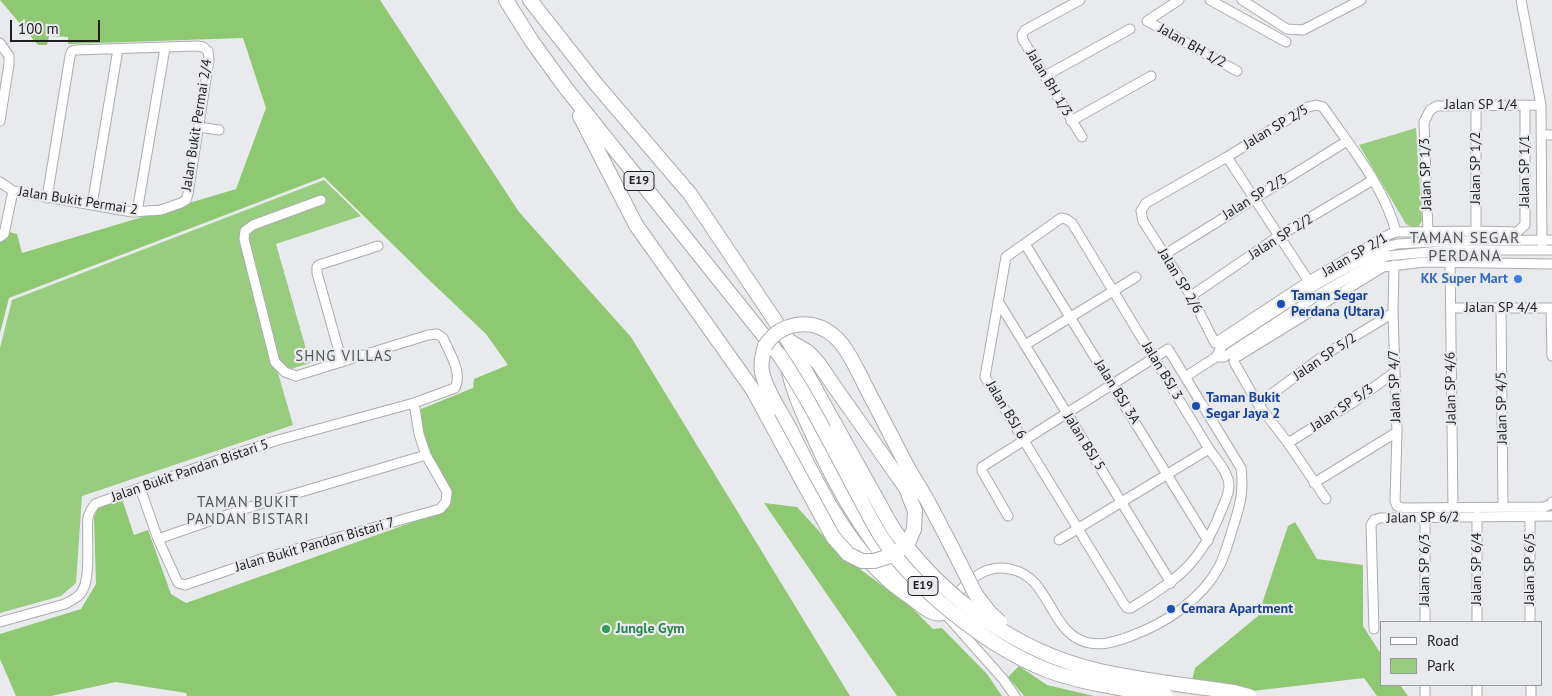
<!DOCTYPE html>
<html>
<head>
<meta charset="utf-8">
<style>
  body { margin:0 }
  #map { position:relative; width:1552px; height:696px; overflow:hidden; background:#e9eaed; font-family:"PT Sans",sans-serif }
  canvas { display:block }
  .legend { position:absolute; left:1380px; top:621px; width:162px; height:65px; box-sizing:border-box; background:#e9eaed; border:1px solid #98999b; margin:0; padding:6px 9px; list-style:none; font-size:15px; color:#1f1f20 }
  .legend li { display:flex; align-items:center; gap:10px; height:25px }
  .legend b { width:25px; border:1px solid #98999b }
  .scale { position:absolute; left:10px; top:20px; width:90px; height:22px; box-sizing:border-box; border:2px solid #1f1f20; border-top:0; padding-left:6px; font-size:15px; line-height:18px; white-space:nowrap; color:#1f1f20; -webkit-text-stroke:4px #e9eaed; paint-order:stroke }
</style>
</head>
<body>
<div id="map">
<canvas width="1552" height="696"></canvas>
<ul class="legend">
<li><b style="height:6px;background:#fff"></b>Road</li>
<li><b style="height:14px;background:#98cc7f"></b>Park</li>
</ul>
<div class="scale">100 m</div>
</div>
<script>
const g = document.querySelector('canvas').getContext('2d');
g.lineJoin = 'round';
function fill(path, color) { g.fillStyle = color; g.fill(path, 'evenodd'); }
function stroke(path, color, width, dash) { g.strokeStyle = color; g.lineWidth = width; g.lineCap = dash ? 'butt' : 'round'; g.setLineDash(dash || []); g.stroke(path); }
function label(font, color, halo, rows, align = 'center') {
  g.font = font + ' "PT Sans",sans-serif'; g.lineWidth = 4.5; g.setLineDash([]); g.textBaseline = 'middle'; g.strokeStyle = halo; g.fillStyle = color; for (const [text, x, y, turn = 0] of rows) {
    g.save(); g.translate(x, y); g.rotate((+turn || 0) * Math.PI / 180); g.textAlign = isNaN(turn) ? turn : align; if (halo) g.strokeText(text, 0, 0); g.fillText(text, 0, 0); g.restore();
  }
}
fill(new Path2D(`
  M1416,128L1422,221L1418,227H1412L1406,224L1359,145Z
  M324,180L361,216L276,244L310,363L278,373L293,425L82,496L76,583L61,596L0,613V348L12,300Z`), '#98cc7f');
fill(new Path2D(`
  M0,0H380L519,212L631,337L850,696H187L186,693L116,682L51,696H16L0,659V634L81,609L96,584L94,518L98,507L122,499L134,535L148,530L171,594L186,603L441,512L451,491L430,453L422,433L421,409L473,388L474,379L508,365L486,334L426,277L324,177L9,298L0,333V241L7,237L9,232L17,234L22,253L236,189L266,108L243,38L68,44V37L49,36L47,45H38Z
  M764,503L797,507L840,554L912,608L933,629L942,628L987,674L1002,696H897Z
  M1295,522L1317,559L1363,565V626L1381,654V685H1400L1408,696H1377L1364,678L1252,691L1192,680L1195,668L1258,616L1288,526Z
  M1019,666L1047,685L1094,696H1024L1008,677Z`), '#8fc872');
const minor = new Path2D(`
  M1080,0L1025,30L1022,35L1023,40L1082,137
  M1179,0L1147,21L1237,71
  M1210,0L1286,42
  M1242,0L1287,29L1303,30L1361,0
  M1521,0L1541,105L1542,245
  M0,43L9,56V64L0,121
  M1045,76L1130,29
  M1476,105V231
  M1071,121L1151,76
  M199,127L219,130
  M1542,135H1552
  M1227,157L1312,286
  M0,182L13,191L132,212L161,210L181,203L186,200L188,194L209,60L208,51L203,47L197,46L75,50L72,51L70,56L47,198
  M92,205L118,49
  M137,212L165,48
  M1061,218L1066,219L1072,223L1209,449C1216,459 1229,473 1229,486C1229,494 1224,504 1221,511C1201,563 1177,580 1131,608H1127L1124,604L985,377L1006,257Z
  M1396,232C1384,186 1350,146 1323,107L1316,105L1308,107L1227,157L1146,203L1141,211L1143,221L1191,296L1215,343L1309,281L1388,235L1396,232L1476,231L1517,232L1525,225V105
  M1428,232L1424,122L1430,110L1437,106L1541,105
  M0,237L4,234L13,191
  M1025,244L1208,541
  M1164,255L1347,141
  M1450,258L1453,507
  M1394,265L1393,313L1397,432L1395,501L1397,506L1403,508L1544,507L1552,504V502
  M1191,296L1279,236L1373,180
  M998,301L1171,583
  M1451,308H1552
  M1501,308L1503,507
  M1551,308L1552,356
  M1025,345L1136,277
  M1216,357H1224L1318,295L1386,256L1451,250H1552
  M342,362L317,273V267L319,265L378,246
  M1185,377L1216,357L1222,346L1312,287L1382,248L1397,244L1451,241L1552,240
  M1258,404L1326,354L1393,313
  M1288,443L1352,403L1395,372
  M1314,483L1397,432
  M140,488L158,539L178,583L185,585L264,558L440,509L446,502L447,492L426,455L419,434L414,403
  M1326,499L1288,443L1258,404L1234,362L1235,358L1383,267L1424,262L1552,264
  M1530,517V622
  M1425,518V622
  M158,539L250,507L426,455
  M1059,540L1209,449
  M953,599C968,580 986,562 1014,570C1048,579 1050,626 1080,640C1098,648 1115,642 1131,636C1166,623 1201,600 1219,567C1225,555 1229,540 1233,527C1240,506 1244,491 1241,468L1168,349L982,467V471L1008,516
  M943,613L949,618L1003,679L1015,696
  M0,622L65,604C71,601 77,598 81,593C92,579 86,536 88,517L91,510L95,504L235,454L278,440L414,403L455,388C463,373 449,352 443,338L437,334L428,335L296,376L285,372L275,362L244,239L245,231L253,225L321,200
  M1477,622V516
  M1374,629L1371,525L1374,520L1380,518L1552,516
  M1425,685V696
  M1531,685V696
  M1477,696V685`);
const highway = new Path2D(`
  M506,0L531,40L565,87L780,356
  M530,0L596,84L690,194L788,340L837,428
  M580,116L636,225L753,390L768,418
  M789,341L808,352L819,364L836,389
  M765,346C763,354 760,363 762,372C766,391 780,410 789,427C815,480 842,537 886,578C894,586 904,592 913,599C921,605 932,616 943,613
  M789,372C794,394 803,413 812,433C838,493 871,549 919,595`);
stroke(minor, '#abacae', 11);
stroke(highway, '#abacae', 16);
stroke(minor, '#fff', 9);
stroke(highway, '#fff', 14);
const highwayBridge = new Path2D(`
  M765,346C780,322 812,317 834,336C848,347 862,380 871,397C883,419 894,442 906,464C913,477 920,488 927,500C944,531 960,563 976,595L990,613L1000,622
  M780,356C809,399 832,446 856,491C865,507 873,525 884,541C920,594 997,654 1058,674C1093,685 1130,690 1166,696
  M768,418L833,537L848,554L862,561H874L887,557L898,551L908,543L914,529L915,511L906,488L836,389
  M837,428C850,451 863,475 876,498C883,510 889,523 897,534C945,599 1016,651 1096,670C1141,681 1188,685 1234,692L1249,696`);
stroke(highwayBridge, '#abacae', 16, []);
stroke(highwayBridge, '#fff', 14);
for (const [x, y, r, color] of [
  [1518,279,5,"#3f7fe0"],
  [1281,304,5,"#1a4fb4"],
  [1196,406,5,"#1a4fb4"],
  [1171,609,5,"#1a4fb4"],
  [606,629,5,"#2e9e5b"]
]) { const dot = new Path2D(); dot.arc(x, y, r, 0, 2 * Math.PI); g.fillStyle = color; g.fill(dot); stroke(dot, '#e9eaed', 2); }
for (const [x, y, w] of [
  [639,181,30],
  [923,586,30]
]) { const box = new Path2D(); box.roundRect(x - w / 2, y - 9.5, w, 19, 4); g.fillStyle = '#e9eaed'; g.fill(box); stroke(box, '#1f1f20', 1); }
label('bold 12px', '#1f1f20', null, [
  ["E19",639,181],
  ["E19",923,586]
]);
label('14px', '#1f1f20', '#e9eaed', [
  ["Jalan BH 1/2",1192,46,29],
  ["Jalan BH 1/3",1049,83,59],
  ["Jalan SP 1/4",1481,105],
  ["Jalan Bukit Permai 2/4",197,125,-81],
  ["Jalan SP 2/5",1276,127,-31],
  ["Jalan SP 1/2",1476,168,-90],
  ["Jalan SP 1/1",1525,171,-90],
  ["Jalan SP 1/3",1426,174,-92],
  ["Jalan SP 2/3",1255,197,-32],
  ["Jalan Bukit Permai 2",78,201,9],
  ["Jalan SP 2/2",1281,237,-32],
  ["Jalan SP 2/1",1355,255,-30],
  ["Jalan SP 2/6",1180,281,59],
  ["Jalan SP 4/4",1501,308],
  ["Jalan SP 5/2",1325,357,-34],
  ["Jalan BSJ 3",1162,371,59],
  ["Jalan SP 4/7",1395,386,-92],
  ["Jalan SP 4/6",1451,388,-91],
  ["Jalan BSJ 3A",1117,392,58],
  ["Jalan SP 5/3",1342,408,-34],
  ["Jalan SP 4/5",1502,408,-91],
  ["Jalan BSJ 6",1006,410,59],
  ["Jalan BSJ 5",1084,442,58],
  ["Jalan Bukit Pandan Bistari 5",190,471,-19],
  ["Jalan SP 6/2",1423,518,-1],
  ["Jalan Bukit Pandan Bistari 7",315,545,-16],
  ["Jalan SP 6/4",1477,569,-90],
  ["Jalan SP 6/5",1530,569,-90],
  ["Jalan SP 6/3",1425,570,-90]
]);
label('bold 14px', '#366cbe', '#e9eaed', [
  ["KK Super Mart",1508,279]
], 'right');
label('bold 14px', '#164399', '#e9eaed', [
  ["Taman Segar",1291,296],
  ["Perdana (Utara)",1291,312],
  ["Taman Bukit",1206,398],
  ["Segar Jaya 2",1206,414],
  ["Cemara Apartment",1181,609]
], 'left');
label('bold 14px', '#27864d', '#e9eaed', [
  ["Jungle Gym",616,629]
], 'left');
g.letterSpacing = '1px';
label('15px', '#545557', '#e9eaed', [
  ["SHNG VILLAS",344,357],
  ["TAMAN BUKIT",248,503],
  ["PANDAN BISTARI",248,520]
]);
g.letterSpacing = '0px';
g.letterSpacing = '1px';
label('16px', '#545557', '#e9eaed', [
  ["TAMAN SEGAR",1465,238],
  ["PERDANA",1465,256]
]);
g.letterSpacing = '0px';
</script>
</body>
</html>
